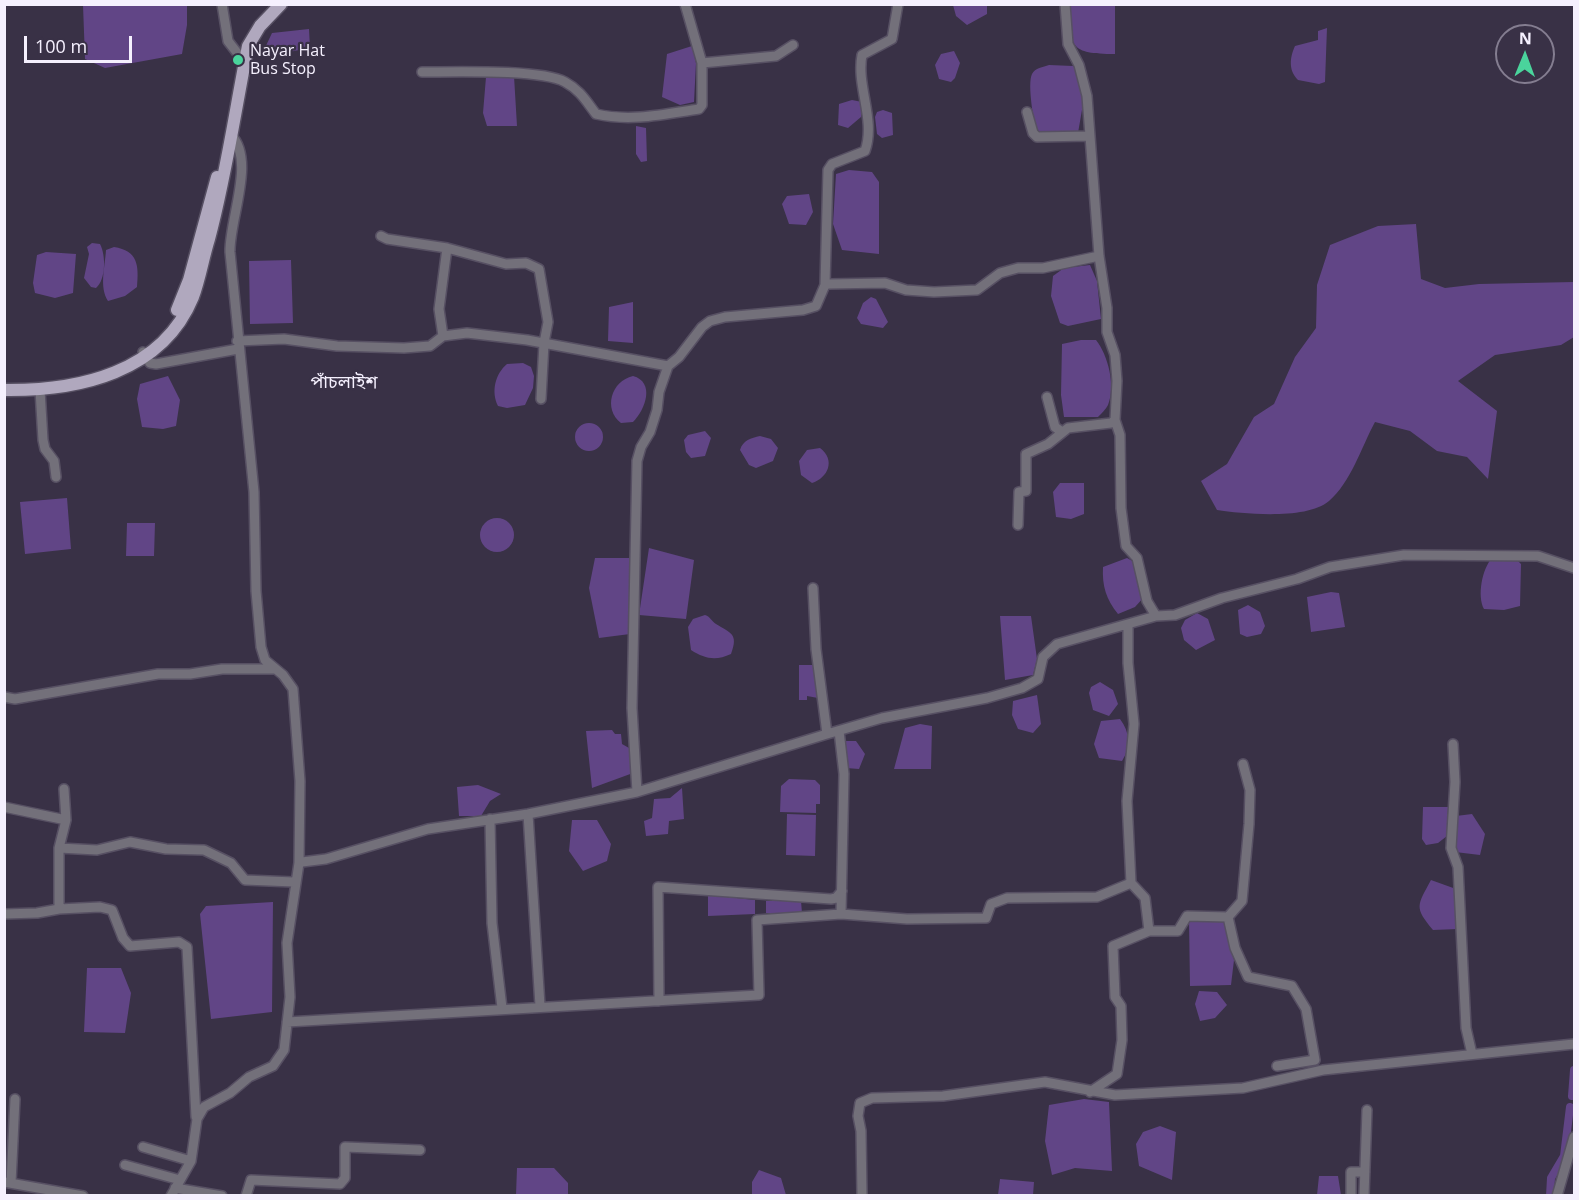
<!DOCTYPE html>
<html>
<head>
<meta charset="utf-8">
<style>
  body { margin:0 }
  #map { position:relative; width:1579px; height:1200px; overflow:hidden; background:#393146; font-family:"Open Sans",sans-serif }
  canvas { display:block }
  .frame { position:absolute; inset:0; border:6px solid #f5f0fe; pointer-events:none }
  .north { position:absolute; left:1495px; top:24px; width:60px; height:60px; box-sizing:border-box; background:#393146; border:2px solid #847d90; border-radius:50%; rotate:1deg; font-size:16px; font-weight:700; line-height:24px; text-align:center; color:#f5f0fe }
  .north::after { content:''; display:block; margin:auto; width:21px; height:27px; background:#4ad49c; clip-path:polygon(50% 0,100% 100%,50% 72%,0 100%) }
  .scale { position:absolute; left:24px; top:36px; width:108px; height:27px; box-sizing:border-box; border:3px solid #f5f0fe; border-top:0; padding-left:8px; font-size:18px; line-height:21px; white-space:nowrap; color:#f5f0fe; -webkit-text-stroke:4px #393146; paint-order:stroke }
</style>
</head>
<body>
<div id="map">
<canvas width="1579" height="1200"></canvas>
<div class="frame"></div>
<div class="north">N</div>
<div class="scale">100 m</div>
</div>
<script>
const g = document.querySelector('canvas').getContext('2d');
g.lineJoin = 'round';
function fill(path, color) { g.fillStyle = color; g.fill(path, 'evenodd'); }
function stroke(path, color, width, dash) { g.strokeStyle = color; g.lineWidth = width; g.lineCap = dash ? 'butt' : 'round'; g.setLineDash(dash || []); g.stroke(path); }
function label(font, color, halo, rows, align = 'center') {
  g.font = font + ' "Open Sans","Noto Sans Bengali",sans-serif'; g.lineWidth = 4.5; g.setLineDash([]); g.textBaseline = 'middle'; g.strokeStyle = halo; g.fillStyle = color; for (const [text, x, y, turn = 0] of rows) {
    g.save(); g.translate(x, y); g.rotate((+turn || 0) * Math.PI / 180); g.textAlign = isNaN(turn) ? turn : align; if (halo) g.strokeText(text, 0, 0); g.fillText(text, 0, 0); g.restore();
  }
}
fill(new Path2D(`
  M83,5H187V25L182,54L105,68L85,59Z
  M953,5H987V14L967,25L956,16Z
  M1068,5H1115V54C1069,54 1071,47 1068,5Z
  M1327,28L1325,82L1319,84L1298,80C1288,70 1290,57 1295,46L1318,40V31Z
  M309,29L310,48L278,54L263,52L272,33Z
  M692,46L696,63L694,102L680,105L662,97L667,54Z
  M954,51L960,63L955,78L951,82L939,79L935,65L941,54Z
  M1049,65L1073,66L1079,70L1083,104L1078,133L1037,134C1034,123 1027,84 1032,74C1035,68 1043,67 1049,65Z
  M514,76L517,126H487L483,113L486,77Z
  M852,100L862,102L861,117L848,128L838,125L839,104Z
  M883,110L892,113L893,135L882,138L877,134L875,117L877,112Z
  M636,126L646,128L647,161L641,162L636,154Z
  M849,170L872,172L879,182V254L842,250L833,224L836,174Z
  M809,194L813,212L806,225L789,224L782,204L787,196Z
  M1416,224L1421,279L1445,288L1479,284L1574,282V337L1561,345L1495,355L1458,381L1497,411L1488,479L1467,457L1437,451L1410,431L1375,422C1361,448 1351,482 1329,501C1307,520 1244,514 1217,510L1201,481L1227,464L1254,417L1274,404L1295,357L1316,328L1317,285L1330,245L1378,226Z
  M92,243L100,244C106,255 106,280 96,288L91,287L84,278L89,254L87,247Z
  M114,247C138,251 139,265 137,287L125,296L108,301C99,287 105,267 106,250Z
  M46,252L76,254L73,293L55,298L35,293L33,283L37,255Z
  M291,260L293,323L250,324L249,261Z
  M1090,265L1097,281L1101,319L1068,326L1060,323L1051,296L1053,276L1064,268Z
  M871,297L876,299L888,322L883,328L861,324L857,318L863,303Z
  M633,302V343L608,341L609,307Z
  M1081,340H1096C1108,355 1116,386 1108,405C1106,409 1101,414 1098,417H1064L1061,395L1062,344Z
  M523,363L531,367L534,376L533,388L525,405L507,408L498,406C491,392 495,374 507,364Z
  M168,376L180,400L176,426L163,429L142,427L137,399L140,384Z
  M633,376C655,382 646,409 633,422L621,423C603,409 611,381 633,376Z
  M575 437a14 14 0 1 1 28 0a14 14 0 1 1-28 0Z
  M705,431L711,438L705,456L691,458L686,452L684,440L688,435Z
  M760,436L771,439L778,448L773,461L756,468L749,465L740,450C743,440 751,438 760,436Z
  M820,448C836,460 828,478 812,483L801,475L799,461L807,450Z
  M1060,483H1084V514L1071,519L1056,517L1053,492Z
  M67,498L71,549L25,554L20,502Z
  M480 535a17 17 0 1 1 34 0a17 17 0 1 1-34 0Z
  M127,523H155L154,556H126Z
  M649,548L694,560L686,619L639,615Z
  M595,558H630V634L599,638L589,588Z
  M1127,558L1136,563L1144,597L1135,607L1118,614C1106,599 1102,586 1103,567Z
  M1492,558L1516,559L1521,564L1520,606L1504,610L1484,609C1477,596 1482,569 1492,558Z
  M1331,592L1339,593L1345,627L1311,632L1307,597Z
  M1248,605L1260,612L1265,626L1261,634L1247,637L1240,634L1238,610Z
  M1197,613L1208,619L1215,640L1196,650L1184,640L1181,628L1185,620Z
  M705,615C711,617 711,621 716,624C730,633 739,633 731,654C716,661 705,659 691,650L688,627L693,619Z
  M1000,616H1031L1037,659L1033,675L1005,680Z
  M799,665H815L818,698L807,696V700H799Z
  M1100,682L1113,690L1118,704L1109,716L1093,710L1089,693L1091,687Z
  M1037,695L1041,724L1033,733L1018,729L1012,715L1013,701Z
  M1120,719C1130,732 1131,747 1122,761L1099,758L1094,744L1101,721Z
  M920,724L932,726L931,769H894L905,728Z
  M612,730L615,734H621L622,744L629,748L633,773L592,788L586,731Z
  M844,741H856L865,754L859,769L846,768Z
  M789,779L815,780L820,785V804H816V813L780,812L781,786Z
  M478,785L501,794L490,801L481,816H459L457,787Z
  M682,788L684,819L669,821L668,834L646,836L644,821L652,818L654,799L670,798Z
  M1423,807H1448L1447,836L1438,843L1426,845L1422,839Z
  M787,814L816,815L815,856L786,855Z
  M1472,814L1485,834L1480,855L1455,852L1456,816Z
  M572,820H597L611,844L607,861L583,871L569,851Z
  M1431,880L1456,889L1458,929L1433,930C1414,907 1417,906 1431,880Z
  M708,895L755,900V914L708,916Z
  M766,901H801L802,913H766Z
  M273,902L272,1012L211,1019L200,914L206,906Z
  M1189,919L1227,921L1234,960L1231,985L1190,986Z
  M87,968H121L131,993L125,1033L84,1032Z
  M1199,991L1217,992L1227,1005L1215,1018L1200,1021L1195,1004Z
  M1084,1099L1109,1102L1112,1171L1075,1168L1052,1175L1045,1141L1049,1105Z
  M1160,1126L1176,1132L1172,1180L1139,1166L1136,1144L1143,1132Z
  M517,1168H554L568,1183V1195H516Z
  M759,1170L781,1178L786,1195H752V1182Z
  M1319,1176H1338L1341,1195H1317Z
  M1000,1179L1034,1182L1033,1195H998Z`), '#614586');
stroke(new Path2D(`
  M1572,1096L1574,1070
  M1550,1196L1551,1178L1564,1156L1570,1107`), '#614586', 8);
const minor = new Path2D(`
  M222,4L228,41L238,54
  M1065,4L1068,44L1079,65L1087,96L1099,256L1107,308V332L1115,355L1117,381L1115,420L1120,435L1121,508L1126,546L1137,558L1147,601L1156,616L1175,615L1222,598L1297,579L1330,567L1404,555L1538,556L1574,568
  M702,63L776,56L793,45
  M422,72C453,72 541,69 565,82C580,90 586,101 596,114C631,122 665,114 699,109L702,105V63L685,4
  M1027,112L1033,133L1037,137L1090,136
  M381,236L387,239L447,248L439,309L443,336
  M447,248L506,264L526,263L539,269L548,322L544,343L541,399
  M825,285L828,170L832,164L865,151C876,120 856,86 862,55L892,39L898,4
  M237,341L284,339L337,346L404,348L430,346L443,336L467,333L527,340L668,366
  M143,352L150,363L156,364L238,349
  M40,390L43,440L45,449L54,461L56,477
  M1047,397L1055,427L1062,432
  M1018,525L1019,492L1026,491V454L1048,444L1068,428L1111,423L1115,420
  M813,588L816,649L827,734
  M1128,625V663L1134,724L1127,801L1131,883L1145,898L1149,931H1178L1187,916L1228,917L1235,948L1248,977L1292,986L1306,1009L1315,1060L1277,1066
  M4,697L15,699L158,674H190L222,669H274
  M839,731L844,774L841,914
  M1453,744L1455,782L1451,848L1458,867L1466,1028L1472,1054
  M64,789L66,820
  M637,792L632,708L637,461L641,447L650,432L657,410L659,392L668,366L679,357L702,327L710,321L725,317L803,310L816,306L825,285L829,284L885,283L906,290L934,292L977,290L1000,273L1018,268H1043L1099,256
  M4,807L66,820L59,848
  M528,814L540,1006
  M490,819L492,923L502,1008
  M302,862L326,859L428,829L528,814L637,792L827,734L882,718L987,698L1022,688L1038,679L1043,657L1057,644L1156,616
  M4,914L37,913L59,909
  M1228,917L1242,901L1249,824L1250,790L1243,764
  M659,1001L658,887L831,899L836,898L842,891
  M287,1022L759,995L757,920L841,914L907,919L986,918L991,904L1007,898L1097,897L1131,883
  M1090,1092L1117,1074L1122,1040L1121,1006L1115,997L1113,946L1149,931
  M196,1117L187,947L179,942L130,946L123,938L112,910L100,907L59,909V848L97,850L130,842L166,849L204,850L231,863L245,880L294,882
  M143,1147L191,1161
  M125,1165L180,1180
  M4,1182L83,1196
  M11,1183L15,1099
  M175,1188L222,1196
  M171,1196L191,1161L197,1119L204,1107L230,1093L249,1077L273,1066L284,1050L290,997L287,943L299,863L300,781L293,689L283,675L265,660L261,647L256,591L254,492L230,252C229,220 256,160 231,135
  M246,1196L251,1180L340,1184L345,1178V1147L420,1150
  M862,1196L861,1131L858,1116L860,1103L872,1098L943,1096L1045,1082L1115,1095L1243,1088L1323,1070L1574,1044
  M1351,1196V1172H1365
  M1364,1196L1367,1110
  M1557,1196L1574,1137`);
const major = new Path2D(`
  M177,310L189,280L217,177
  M4,390C78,391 162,373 193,297C200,278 203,258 209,239C226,176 235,111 248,46L260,26L281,4`);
stroke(minor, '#575063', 12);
stroke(major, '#575063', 15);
stroke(minor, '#73707a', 9);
stroke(major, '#b0a8be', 12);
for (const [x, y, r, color] of [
  [238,60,6,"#4ad49c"]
]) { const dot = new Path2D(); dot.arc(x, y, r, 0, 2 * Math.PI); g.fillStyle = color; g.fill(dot); stroke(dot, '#393146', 2); }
label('16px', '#f5f0fe', '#393146', [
  ["Nayar Hat",250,51],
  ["Bus Stop",250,69]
], 'left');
label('18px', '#f5f0fe', '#393146', [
  ["পাঁচলাইশ",344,383]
]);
</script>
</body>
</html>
